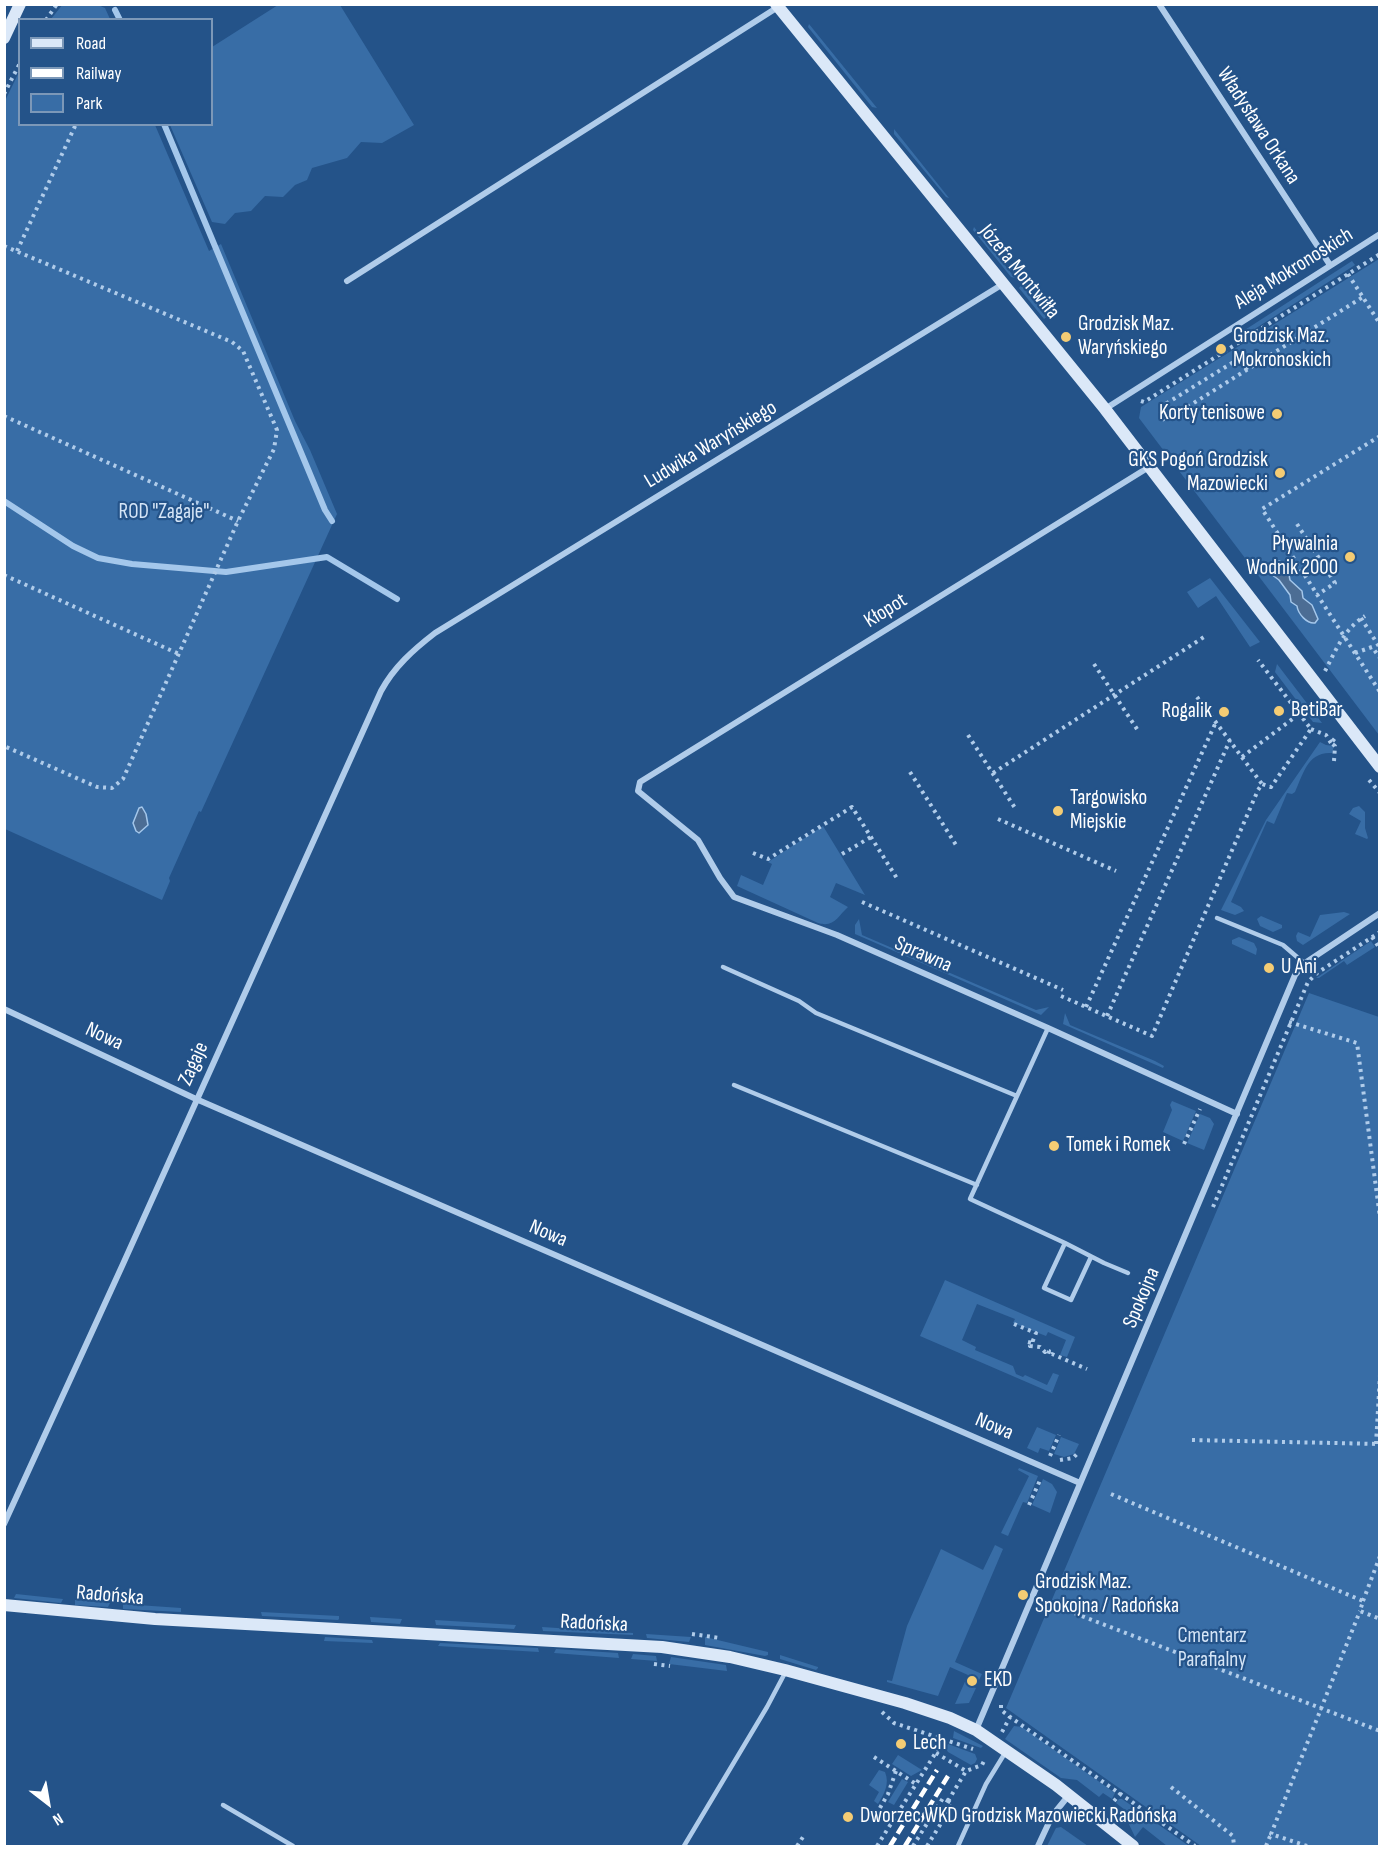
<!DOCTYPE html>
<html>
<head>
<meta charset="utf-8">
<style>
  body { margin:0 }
  #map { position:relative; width:1384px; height:1851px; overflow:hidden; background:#245389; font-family:"Sofia Sans Condensed",sans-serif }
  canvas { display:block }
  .frame { position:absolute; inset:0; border:6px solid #fff; pointer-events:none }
  .legend { position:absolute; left:18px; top:18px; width:195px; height:108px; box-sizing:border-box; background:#245389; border:2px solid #7c98b8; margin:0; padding:8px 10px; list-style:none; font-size:18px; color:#fff }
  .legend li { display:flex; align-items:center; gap:12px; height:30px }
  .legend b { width:30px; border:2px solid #7c98b8 }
  .north { position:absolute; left:18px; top:1773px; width:60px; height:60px; -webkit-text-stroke:4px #245389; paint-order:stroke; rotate:149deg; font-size:16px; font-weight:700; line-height:24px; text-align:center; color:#fff }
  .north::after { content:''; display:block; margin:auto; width:21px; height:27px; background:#fff; clip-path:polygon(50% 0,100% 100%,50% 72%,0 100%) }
</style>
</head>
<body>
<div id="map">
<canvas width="1384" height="1851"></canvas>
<div class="frame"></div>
<ul class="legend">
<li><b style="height:8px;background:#dbe8f8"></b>Road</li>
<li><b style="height:8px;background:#fff"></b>Railway</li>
<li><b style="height:16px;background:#386da6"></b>Park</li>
</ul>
<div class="north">N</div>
</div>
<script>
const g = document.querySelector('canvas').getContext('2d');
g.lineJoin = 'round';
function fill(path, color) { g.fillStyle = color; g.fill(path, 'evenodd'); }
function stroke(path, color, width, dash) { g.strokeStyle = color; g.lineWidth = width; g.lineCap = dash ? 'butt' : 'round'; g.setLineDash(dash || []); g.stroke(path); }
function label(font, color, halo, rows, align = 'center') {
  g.font = font + ' "Sofia Sans Condensed",sans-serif'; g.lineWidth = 4.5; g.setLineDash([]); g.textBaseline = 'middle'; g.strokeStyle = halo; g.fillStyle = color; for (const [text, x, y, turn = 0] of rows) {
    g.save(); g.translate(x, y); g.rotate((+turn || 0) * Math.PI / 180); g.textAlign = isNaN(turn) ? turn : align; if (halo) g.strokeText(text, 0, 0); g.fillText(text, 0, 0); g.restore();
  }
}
fill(new Path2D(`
  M63,4L98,5L105,8L110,19H51Z
  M340,5L414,125L382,143L361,142L347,158L312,168L307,180L295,185L283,197L265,196L251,211L235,213L225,224L212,222L170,125L212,124V47L278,5Z
  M809,24L877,108L872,107L808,27Z
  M19,72L20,124L155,125L209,251L221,244L295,421L310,450L337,514L201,812L199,811L169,878L170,881L162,900L5,829L4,103Z
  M894,129L949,198L946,197L894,134Z
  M974,227L1015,278L1011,277L973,230Z
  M1379,259V735L1139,418L1141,407Z
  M1352,261L1355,265L1239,339L1237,335Z
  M1023,283L1049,315L1044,319L1019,288Z
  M1210,578L1260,642L1250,647L1216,596L1198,608L1187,592Z
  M1277,664L1322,723L1313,722L1275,672Z
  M1320,742L1326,745L1334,746L1332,753C1308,751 1303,774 1295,792L1292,794L1287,793L1274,824L1267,821L1231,902L1241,907L1244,911L1235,915L1221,910L1266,820Z
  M1359,806L1365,812V828L1368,838L1367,839L1355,834L1361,821L1349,814L1353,808Z
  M823,826L865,895L836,883L830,897L848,907C838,916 834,928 818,923L737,886L741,875L763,885L772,864L768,862Z
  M1344,912L1350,914L1303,945L1297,941L1296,936L1298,932L1310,937L1320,915Z
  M1261,916L1282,925V928L1273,932L1260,926L1257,919Z
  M859,919L862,935L1036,1010L1049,1007L1041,1015L855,934V925Z
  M1239,937L1254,943L1257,949L1256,955L1232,944V940Z
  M1371,941L1375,947L1347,965L1344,961L1319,978H1316Z
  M1309,993L1379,1017V1846H1201L1006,1708Z
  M1065,1013L1070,1025L1155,1061L1164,1066L1163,1068L1063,1024Z
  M1172,1101L1196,1111L1183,1141L1163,1132L1172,1110L1170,1105Z
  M1200,1114L1210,1118L1214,1124L1204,1150L1187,1143Z
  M945,1280L1075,1337L1067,1357L1060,1355L1066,1340L1048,1332L1046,1336L1013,1323L1015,1319L977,1304L962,1340L976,1347L975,1350L1013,1366L1016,1374L1023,1377L1025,1375L1047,1385L1053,1373L1059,1375L1052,1393L920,1336Z
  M1037,1427L1056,1435L1049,1451L1040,1448L1038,1453L1027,1448Z
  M1061,1437L1079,1444L1074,1454L1064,1457L1054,1454Z
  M1019,1468L1038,1476L1027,1503L1023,1502L1008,1536L1001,1533L1029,1476L1018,1470Z
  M1043,1479L1052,1484L1057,1492L1050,1513L1032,1505Z
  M995,1545L1003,1549L955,1662L982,1674L979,1680L970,1677L967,1685L976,1688L969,1703L955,1704L968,1675L950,1667L938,1696L887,1682V1680L892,1681L907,1626L941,1549L983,1570Z
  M16,1594L63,1599L61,1603L14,1598Z
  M75,1600L110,1603L108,1607L75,1605Z
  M123,1604L181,1608V1612L123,1609Z
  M261,1612L339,1616V1619L338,1620L262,1616Z
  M370,1617L402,1619L400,1624L371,1622Z
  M435,1620L516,1625L514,1629L436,1625Z
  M542,1627L633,1633V1635L543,1631Z
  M646,1634L691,1637L689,1642L647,1638Z
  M325,1637L372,1640L373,1643L324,1641Z
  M705,1637L768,1652V1655L765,1656L705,1645Z
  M440,1643L538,1648L539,1652L438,1646Z
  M556,1649L618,1653L619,1658L554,1653Z
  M633,1654L656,1656L657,1661L631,1659Z
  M780,1655L818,1667V1668L816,1670L780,1659Z
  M671,1657L726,1665L727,1671L669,1664Z
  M1014,1726L1022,1727L1115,1793L1112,1799L1103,1793L1099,1797L1077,1780L1061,1778L1005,1739Z
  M954,1731L983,1746L981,1748L953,1738Z
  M948,1744L975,1754L977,1759L975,1763L971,1765L948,1752L945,1747Z
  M898,1755L922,1770L911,1776L892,1764Z
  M879,1770L885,1772C890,1784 884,1794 878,1804L874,1801L879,1792L869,1785Z
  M902,1779L908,1782L894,1805L888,1802Z
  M1119,1799H1122L1189,1846H1167L1143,1827L1135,1837L1127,1820L1121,1815L1125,1810L1116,1803Z
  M1061,1827L1088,1846H1047L1056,1828Z`), '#386da6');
const water = new Path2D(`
  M1279,561L1287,565L1290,580L1302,591L1303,598L1312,605L1318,619L1315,623C1307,624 1298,614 1297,606L1291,602L1290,595L1279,580L1271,574L1270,565Z
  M142,807L146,814L148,825L139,833L136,831L133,823L139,808Z`);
fill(water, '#4c6d94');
stroke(water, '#a4c7eb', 1.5);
stroke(new Path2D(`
  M115,10L120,20
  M164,124L325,510L332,521
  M4,501L73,546L98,558L132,564L226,572L327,557L397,599`), '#a4c7eb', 6);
stroke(new Path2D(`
  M46,20L57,4
  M4,94L20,63
  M4,246L232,342L243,351L277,430L274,449L238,521L123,779L112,788L97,787L4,746
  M17,251L76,124
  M1348,274L1380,324
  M1247,370L1240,358L1159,408L1165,421L1363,297
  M1141,401L1144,402L1380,254
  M4,416L238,521
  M1380,436L1262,509L1380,692
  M1297,524L1335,583L1317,595
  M4,575L179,654
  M1361,618L1380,648
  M1355,653L1372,647L1380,658
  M1094,664L1139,732
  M1325,671C1336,650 1344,629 1365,616
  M1197,697L1262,784
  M1311,729L1326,735L1331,743
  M968,735L1015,808
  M1242,757L1299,714
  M1334,761L1335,746L1331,743L1336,737
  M910,772L956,845
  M993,773L1204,637
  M1369,780L1380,793
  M998,819L1116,871
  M753,853L768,859L852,807L898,880
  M842,854L871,837
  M862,902L1063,990
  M1372,937L1380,949
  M1061,996L1152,1036L1258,790L1262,784L1271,787L1311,729L1258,660
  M1086,1007L1216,722
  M1107,1016L1230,740
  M1289,1022L1357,1043L1380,1218
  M1184,1144L1200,1109
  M1213,1207L1308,982L1317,973L1380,932
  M1014,1324L1036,1333L1032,1343
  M1028,1342L1032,1343L1030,1346L1040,1347L1045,1352L1046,1350L1049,1351L1048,1354L1051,1355L1052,1354L1087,1369
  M1192,1440L1380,1444
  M1376,1444L1380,1375
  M1050,1456L1059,1435
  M1060,1460L1073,1458L1079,1452
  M1111,1494L1363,1601L1360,1611L1380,1619
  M1029,1505L1041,1478
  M1363,1601L1380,1556
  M1061,1608L1380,1731
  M692,1634L720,1638
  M654,1664L670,1666
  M1001,1705V1710L1010,1717L1195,1846
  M882,1712L894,1723L973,1749
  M1002,1732L1010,1717
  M936,1753L966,1771
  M874,1757L916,1784
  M1171,1787L1233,1836L1234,1846
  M948,1801L966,1771L982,1765L984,1761
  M1114,1801L1121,1793
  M891,1822L877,1813L888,1794L896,1771
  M797,1846L803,1837
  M877,1846L945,1738
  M913,1846L943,1798L948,1801
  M927,1846L953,1804L948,1801
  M1266,1846L1271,1834
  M1307,1846L1271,1834L1360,1611`), '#b0ccea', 4, [3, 4.5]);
stroke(new Path2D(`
  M1217,918L1283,945L1304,963
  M723,967L799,1001L816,1013L1017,1096
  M1048,1028L970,1199L1065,1243L1104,1263L1128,1273
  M734,1085L977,1185
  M1065,1243L1044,1288L1071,1300L1091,1257
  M223,1805L293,1846
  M684,1846L767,1707L785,1673
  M958,1846L986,1784L1005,1753`), '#b0ccea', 4.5);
stroke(new Path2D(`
  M1159,4L1330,265
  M347,281L778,7
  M1105,409L1380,234
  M1149,467L640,782L638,791L698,840L720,878L734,897L837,935L1048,1028L1237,1114
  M4,1009L196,1099L1080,1483
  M4,1524L123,1264L381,691C394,667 413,650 435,633L1003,284
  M976,1730L1295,975L1305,963L1380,913
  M1038,1846L1052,1816L1069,1795`), '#b0ccea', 6);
stroke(new Path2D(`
  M776,4L1105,409L1380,767
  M4,38L20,4
  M4,1605L155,1619L662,1647L730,1657L785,1670L905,1703L950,1718L976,1730L1056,1785L1133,1846`), '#dbe8f8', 12);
stroke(new Path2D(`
  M890,1846L937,1770
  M905,1846L948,1776`), '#fff', 4.5, [10, 4.5]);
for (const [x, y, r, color] of [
  [1066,337,6,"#f4cc74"],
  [1221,349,6,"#f4cc74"],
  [1277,414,6,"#f4cc74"],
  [1280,473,6,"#f4cc74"],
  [1350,557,6,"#f4cc74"],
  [1279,711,6,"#f4cc74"],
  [1224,712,6,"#f4cc74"],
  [1058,811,6,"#f4cc74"],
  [1269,968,6,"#f4cc74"],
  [1054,1146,6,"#f4cc74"],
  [1023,1595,6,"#f4cc74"],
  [972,1681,6,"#f4cc74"],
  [901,1744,6,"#f4cc74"],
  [848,1817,6,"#f4cc74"]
]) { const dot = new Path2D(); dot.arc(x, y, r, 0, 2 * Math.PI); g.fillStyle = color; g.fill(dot); stroke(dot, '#245389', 2); }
label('21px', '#fff', '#245389', [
  ["Władysława Orkana",1258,126,57],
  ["Aleja Mokronoskich",1294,269,-32],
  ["Józefa Montwiłła",1019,272,51],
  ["Ludwika Waryńskiego",711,445,-31],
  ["Kłopot",886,611,-32],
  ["Sprawna",923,955,24],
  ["Nowa",104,1037,25],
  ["Zagaje",194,1064,-66],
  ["Nowa",548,1234,23],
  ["Spokojna",1142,1298,-67],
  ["Nowa",994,1427,23],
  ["Radońska",110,1596,5],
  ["Radońska",594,1624,3]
]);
label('21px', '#fff', '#245389', [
  ["Grodzisk Maz.",1078,325],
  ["Waryńskiego",1078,349],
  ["Grodzisk Maz.",1233,337],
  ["Mokronoskich",1233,361],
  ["Korty tenisowe",1265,414,"right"],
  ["GKS Pogoń Grodzisk",1268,461,"right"],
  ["Mazowiecki",1268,485,"right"],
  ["Pływalnia",1338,545,"right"],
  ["Wodnik 2000",1338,569,"right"],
  ["BetiBar",1291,711],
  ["Rogalik",1212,712,"right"],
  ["Targowisko",1070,799],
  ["Miejskie",1070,823],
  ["U Ani",1281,968],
  ["Tomek i Romek",1066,1146],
  ["Grodzisk Maz.",1035,1583],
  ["Spokojna / Radońska",1035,1607],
  ["EKD",984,1681],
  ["Lech",913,1744],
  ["Dworzec WKD Grodzisk Mazowiecki Radońska",860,1817]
], 'left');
label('21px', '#d5e5f7', '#245389', [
  ["ROD \"Zagaje\"",164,513],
  ["Cmentarz",1212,1637],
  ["Parafialny",1212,1661]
]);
</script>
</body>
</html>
